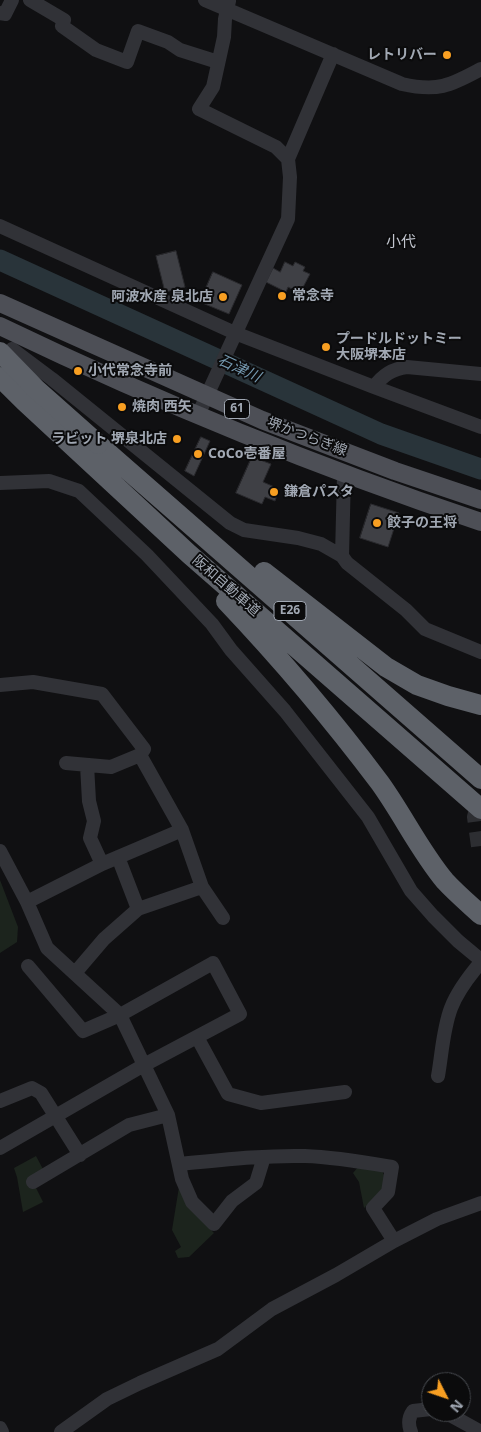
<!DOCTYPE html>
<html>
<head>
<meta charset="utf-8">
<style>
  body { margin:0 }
  #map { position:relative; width:481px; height:1432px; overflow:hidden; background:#101012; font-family:"Noto Sans",sans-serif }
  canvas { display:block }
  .north { position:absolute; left:421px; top:1372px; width:50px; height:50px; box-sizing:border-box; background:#0b0b0c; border:1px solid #474a4f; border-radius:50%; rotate:131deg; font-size:14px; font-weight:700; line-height:20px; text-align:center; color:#a1a8b3 }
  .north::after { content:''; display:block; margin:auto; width:18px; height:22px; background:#f89f22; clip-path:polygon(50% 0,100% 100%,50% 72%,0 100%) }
</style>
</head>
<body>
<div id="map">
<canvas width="481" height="1432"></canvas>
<div class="north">N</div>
</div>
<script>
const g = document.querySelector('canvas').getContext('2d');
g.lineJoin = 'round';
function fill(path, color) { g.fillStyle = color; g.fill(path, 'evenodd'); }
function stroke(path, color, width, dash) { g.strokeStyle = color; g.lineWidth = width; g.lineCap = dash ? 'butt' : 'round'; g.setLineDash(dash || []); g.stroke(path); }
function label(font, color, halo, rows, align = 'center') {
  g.font = font + ' "Noto Sans","Noto Sans JP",sans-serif'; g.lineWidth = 4; g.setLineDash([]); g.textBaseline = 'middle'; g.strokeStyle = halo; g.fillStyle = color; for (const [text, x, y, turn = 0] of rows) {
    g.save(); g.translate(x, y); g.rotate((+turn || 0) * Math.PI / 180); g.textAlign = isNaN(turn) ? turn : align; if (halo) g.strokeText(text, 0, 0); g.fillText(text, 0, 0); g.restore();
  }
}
fill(new Path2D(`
  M0,880L18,927L17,942L0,953Z
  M36,1156L44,1171L31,1178L43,1202L23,1212L17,1177L14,1168Z
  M358,1167L382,1171L385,1177L384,1189L364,1208L359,1182L353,1173Z
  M179,1187L186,1204L214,1233L189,1257L178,1258L175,1251L181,1247L172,1230Z`), '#1c241d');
stroke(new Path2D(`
  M0,260L381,434L481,469`), '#29343a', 21);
const building = new Path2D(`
  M176,251L185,287L165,292L156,256Z
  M285,262L293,266L295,262L305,267L303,271L310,274L300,293L288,287L286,292L266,282L273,268L280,272Z
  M213,272L242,285L229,314L200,302Z
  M201,437L210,441L194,476L185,471Z
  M252,457L271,464L263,482L279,489L275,501L265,497L262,504L236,493Z
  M371,504L399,513L388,547L360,538Z`);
fill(building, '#3f4045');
stroke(building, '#2a2a2e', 1);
stroke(new Path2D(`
  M481,802L477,817L481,846`), '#2d2e32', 20, [20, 10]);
stroke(new Path2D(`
  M30,0L64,20L62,26L96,50L127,62L138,31L168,42L180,50L218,62
  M205,0L402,84C437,92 450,86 481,69
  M229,1L225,19L224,37L213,87L199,109L276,147L288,159
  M0,13L5,14L12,0
  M0,226L235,333L374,387L481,427
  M12,349L52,379L230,523L244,530L298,538L321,544L342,556
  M374,387C383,375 392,369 407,367L481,374
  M198,415L288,219L290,177L288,159L333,54
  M344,474L342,556L347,563L406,610L425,629L481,652
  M0,483L49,481L79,491L147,555L212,624L231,650L285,711L368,817L411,891L433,916L458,941L481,960
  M0,685L33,682L102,694L144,749L140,755L182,830L202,887
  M66,763L111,767L140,755
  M87,765L89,801L94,821L90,838L102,864
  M0,851L27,902L47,948L120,1015L168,1115L182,1179L192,1202L214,1224L232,1201L256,1183L264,1157
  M118,857L138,909
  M27,902L102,864L182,830
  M75,973L104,939L138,909L202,887L223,918
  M197,1037L228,1094L261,1103L345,1092
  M438,1076C442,1053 443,1029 451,1008C457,992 470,975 481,962
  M0,1101L32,1088L41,1093L80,1155
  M0,1148L144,1065L240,1014L213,963L120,1015L83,1031L28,966
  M179,1164C221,1160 263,1155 305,1156C335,1157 363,1162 392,1167L388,1192L373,1208L394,1241
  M33,1182L129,1125L168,1115
  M440,1412L452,1416L481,1432
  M0,1428L2,1432
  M61,1432L107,1399L140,1383L218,1349L272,1309L336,1275L394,1241L437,1219L481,1203
  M411,1432C408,1424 408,1418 413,1411L431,1409`), '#313237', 14);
stroke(new Path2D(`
  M0,303L262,420L395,471L481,500
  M0,326C156,401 317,467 481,522`), '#4d4f56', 18);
stroke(new Path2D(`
  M0,377L25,402L189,554L481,809
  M98,444L481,779
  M264,572L386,667L417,685L448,696L481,705
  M226,601C281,659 332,719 380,783C403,815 420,851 445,881C456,893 469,904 481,915`), '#5d6168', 20);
stroke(new Path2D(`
  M0,352L36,389L98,444`), '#5d6168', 20);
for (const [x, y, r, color] of [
  [447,55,5,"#f89f22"],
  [282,296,5,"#f89f22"],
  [223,297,5,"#f89f22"],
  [326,347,5,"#f89f22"],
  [78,371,5,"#f89f22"],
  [122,407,5,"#f89f22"],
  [177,439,5,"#f89f22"],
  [198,454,5,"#f89f22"],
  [274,492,5,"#f89f22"],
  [377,523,5,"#f89f22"]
]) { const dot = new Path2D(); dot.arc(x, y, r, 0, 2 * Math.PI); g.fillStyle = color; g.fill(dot); stroke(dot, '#0b0b0c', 2); }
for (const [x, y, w] of [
  [237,409,25],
  [290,611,32]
]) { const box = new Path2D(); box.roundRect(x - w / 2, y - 9.5, w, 19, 4); g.fillStyle = '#0b0b0c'; g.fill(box); stroke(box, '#a1a8b3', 1); }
label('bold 12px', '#a1a8b3', null, [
  ["61",237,409],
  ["E26",290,611]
]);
label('bold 14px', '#a1a8b3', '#0b0b0c', [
  ["レトリバー",437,55,"right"],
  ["常念寺",292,296],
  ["阿波水産 泉北店",213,297,"right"],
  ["プードルドットミー",336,339],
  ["大阪堺本店",336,355],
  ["小代常念寺前",88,371],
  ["焼肉 西矢",132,407],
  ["ラビット 堺泉北店",167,439,"right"],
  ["CoCo壱番屋",208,454],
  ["鎌倉パスタ",284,492],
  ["餃子の王将",387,523]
], 'left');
label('14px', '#a1a8b3', '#0b0b0c', [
  ["堺かつらぎ線",307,437,21],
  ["阪和自動車道",226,586,41]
]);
label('15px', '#c2c6cf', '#0b0b0c', [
  ["小代",401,243]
]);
label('italic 15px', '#7599b0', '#0b0b0c', [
  ["石津川",239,369,25]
]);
</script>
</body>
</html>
